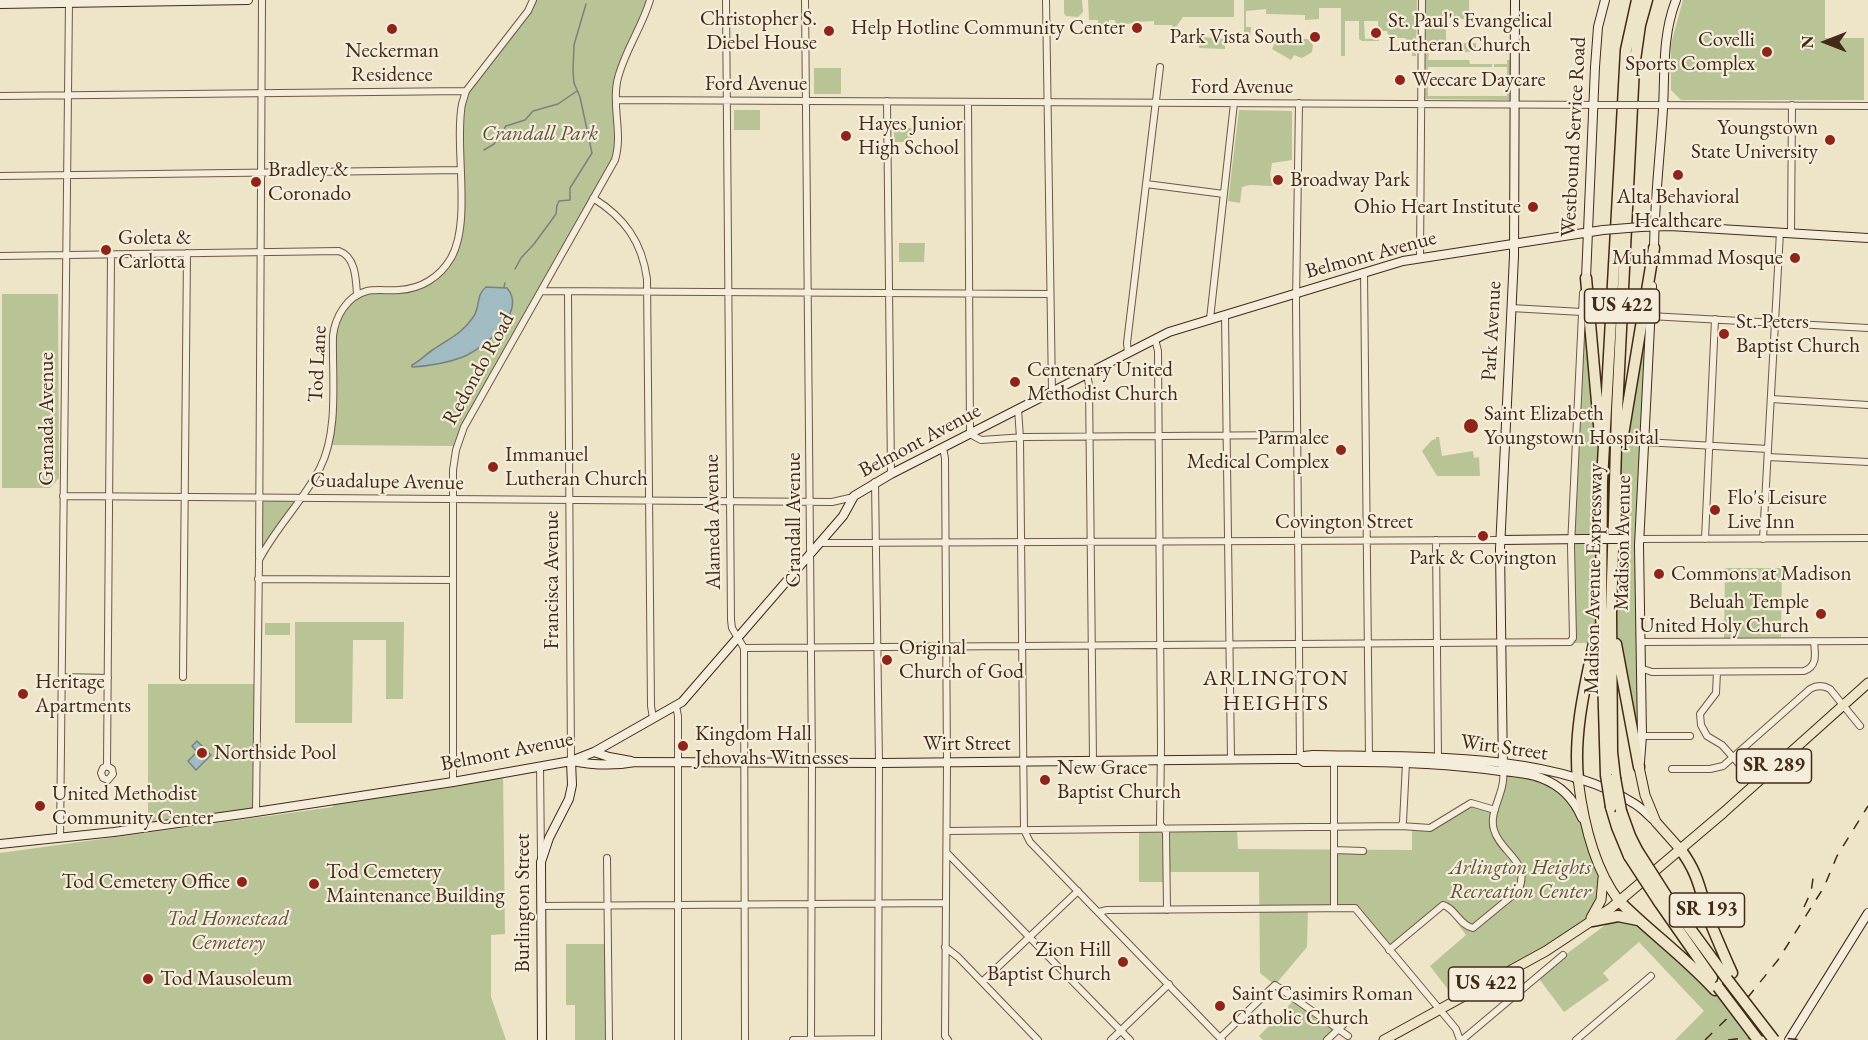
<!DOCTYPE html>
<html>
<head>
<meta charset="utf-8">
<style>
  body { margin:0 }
  #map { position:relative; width:1868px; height:1040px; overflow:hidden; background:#eee4c8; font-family:"EB Garamond",serif }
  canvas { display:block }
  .north { position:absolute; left:1796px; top:12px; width:60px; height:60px; -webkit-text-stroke:4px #f4eddb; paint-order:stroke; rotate:270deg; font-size:16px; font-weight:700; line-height:24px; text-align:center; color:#432a17 }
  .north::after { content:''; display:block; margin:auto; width:21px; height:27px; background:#432a17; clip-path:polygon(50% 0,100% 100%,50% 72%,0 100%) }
</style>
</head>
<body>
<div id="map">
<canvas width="1868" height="1040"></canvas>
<div class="north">N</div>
</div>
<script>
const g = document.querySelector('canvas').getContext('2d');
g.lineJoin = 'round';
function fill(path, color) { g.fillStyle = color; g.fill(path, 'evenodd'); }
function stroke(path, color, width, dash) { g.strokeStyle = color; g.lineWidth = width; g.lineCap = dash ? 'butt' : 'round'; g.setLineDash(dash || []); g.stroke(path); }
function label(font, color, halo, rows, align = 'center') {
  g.font = font + ' "EB Garamond",serif'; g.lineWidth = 4.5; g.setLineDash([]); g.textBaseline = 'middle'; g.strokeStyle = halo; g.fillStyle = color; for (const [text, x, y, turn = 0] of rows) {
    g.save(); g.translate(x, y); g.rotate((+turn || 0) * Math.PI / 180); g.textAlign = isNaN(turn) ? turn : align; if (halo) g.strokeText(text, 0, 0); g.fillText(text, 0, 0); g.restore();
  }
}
fill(new Path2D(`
  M533,0H650L619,73L617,155L464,427L456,449L453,446L329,445L333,336L337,318L357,295L421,285L446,265L459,234L461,109L466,91Z
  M1064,0H1082L1083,12L1078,17L1066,16L1064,13Z
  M1088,0H1234V17H1183L1176,27H1172V25H1154V21L1136,22V23L1124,24L1123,33H1116L1115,20H1109V25H1098V20H1089Z
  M1244,0H1417L1416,56H1412V49H1406V38H1389L1387,31H1378V21H1364L1365,39L1379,38V41H1362L1359,39V21H1345V56H1341V8H1319V19L1305,20V15L1266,14V9L1246,11V27H1251L1250,38H1244Z
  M1426,0H1469V16H1477L1475,19H1449L1446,21V40L1448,43H1476V49H1470V52H1429L1428,60H1469L1470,64H1492V67H1428V96H1507V67H1494V64H1507V60H1510V100L1425,99Z
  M1683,0H1825V38H1864V100H1681L1671,90V44Z
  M1202,37L1225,39V49L1199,48V39Z
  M1282,39L1294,44L1302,39H1308L1313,45L1312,52L1302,58L1294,55L1291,60L1272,49L1275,43Z
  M814,68H841V94H814Z
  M734,110H760V130H734Z
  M1239,110L1292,111V160L1272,163L1270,175L1273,186L1250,185L1242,187L1240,203L1228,201Z
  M894,128H912V142H894Z
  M899,243H925L924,262H899Z
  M1650,263L1639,539L1642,736L1632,735L1611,613L1615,488Z
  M2,294H58L59,478L50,488H2Z
  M1585,314L1599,423L1601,608L1594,643H1573L1571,546L1583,319Z
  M1436,437H1439L1442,456L1473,451L1474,458L1479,457L1480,476H1437L1422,451L1432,440L1436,439Z
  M259,497H301L259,560Z
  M1725,568H1782L1781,637L1724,638Z
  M295,622H404L403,699H386V640H353L352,723H295Z
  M265,623H290V635H265Z
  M148,684H257L256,812L148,827Z
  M1313,755L1448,758L1503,764V771C1523,773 1542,776 1559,788C1581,804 1605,865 1603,891C1602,903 1595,915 1587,924C1579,932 1566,939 1557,945C1524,965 1489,982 1456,1000L1430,966L1466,935L1444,905L1389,950L1354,908H1308L1307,947L1275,985L1260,973L1259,872H1167V882H1139V829L1237,828L1238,849L1412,850V827C1440,829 1444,820 1465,804L1471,803L1495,810L1504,785L1503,771L1447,764L1304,762L1300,759L1304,756Z
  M503,772L505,934L491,935V997L506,1040H0V853L333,807L331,800Z
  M1616,917L1638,920L1700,973L1758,1040H1675L1704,1011L1639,942L1603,973L1609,980L1564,1012L1537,976Z
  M566,944H609V1040H575V1005H566Z
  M1295,999L1338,1029L1327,1040H1263L1259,1036Z`), '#b8c496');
const water = new Path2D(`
  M486,287L507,288C528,312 483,349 463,357C447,363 429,366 412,367V365C420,361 426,354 434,349C450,338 462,334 474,316C480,306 476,295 486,287Z
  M197,741L211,755L196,770L188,761L197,752L192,746Z`);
fill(water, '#a0bbc1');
stroke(water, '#7b817d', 1.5);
stroke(new Path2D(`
  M484,150L494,144L506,126L525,120L533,111L558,104L577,91
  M515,269L521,258L534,244L556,214L557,205L559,201L570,200V188L592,153L580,97L574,83L573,71L574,45L586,4
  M504,287L505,283`), '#7b817d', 1.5);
const street = new Path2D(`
  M726,0L731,620L732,628L744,648L745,1040
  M805,0L812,763L811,1040
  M1046,0L1052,392
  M0,96L466,91
  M616,100L1604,105
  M887,101L891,474
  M968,102L970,434L981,440L1025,437L1297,435
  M1299,103L1296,302L1300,759
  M1647,105L1868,106
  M0,176L460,170
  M1146,184L1224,194
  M593,198C625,218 642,242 647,279L651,706L653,718
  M1791,233L1792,105
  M0,256L339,251C356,257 356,280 357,295
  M1420,257L1422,0
  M1364,272L1369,756
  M541,291L1050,294
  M568,292L571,761
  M1511,308L1582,312
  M1225,315L1231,759
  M1650,316L1868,328
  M1210,319L1234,103
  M1155,339L1158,351L1161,746L1160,824L1166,832L1167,910
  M1128,353L1127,343L1160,67
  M1087,374L1089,385L1093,761
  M1771,399L1868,405
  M1018,409L1020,438L1024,830L1030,842L1222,1040
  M1644,442L1768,449
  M943,448L945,458L947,763L945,1036L948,1040
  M1768,457L1868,462
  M875,482L879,763L878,1040
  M63,496L832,502L854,497
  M1639,539L1868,538
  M1705,539L1715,319
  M1763,539L1780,232
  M1436,540L1438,758
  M821,543L1501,540
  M259,557L262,0
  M258,579L453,580
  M1640,642L1868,641
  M744,648L1570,642L1573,638L1571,546L1583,293
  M1640,668L1652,672L1804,671C1818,666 1815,654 1814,641
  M1717,672L1716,693L1700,714L1701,725L1707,736L1722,745L1756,783
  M62,677L108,678
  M183,677L187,253
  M676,706L678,716V1040
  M1642,736H1690
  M1334,759V908
  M1781,760L1799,778
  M107,766L103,768L101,773L103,778L108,780L113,774L112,769L107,766L111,254
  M540,766L541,858
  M1672,769H1710L1723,766L1810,689C1817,685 1823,685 1830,689L1860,726
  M453,782V470L456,450L464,427L615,160C623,134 612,108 617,82C623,53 642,28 650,0
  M256,812L259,560C276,527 304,500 320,468C339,431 332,377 333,336C335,317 347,296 367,291C377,289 388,291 399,290C421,289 440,277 451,258C472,222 454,146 462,104L466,91L528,11L533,0
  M1401,826L1430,828L1471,803L1495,810
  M947,831L1401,826L1403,822L1406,763
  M60,838L69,1
  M1334,850L1363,851
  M947,853L1130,1040
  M607,858L609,1040
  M542,906L945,903
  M1099,912L1107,910L1355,908L1456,1029L1460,1040
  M945,947L958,957L1038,1040
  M1389,950L1443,905C1455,908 1460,926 1473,928L1518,891C1532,861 1501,854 1494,830C1488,811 1506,793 1503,771
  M982,982L1078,891
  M1220,1038L1275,985L1348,1036
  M793,1040L878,1039
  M1111,1040L1169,984
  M1327,1040L1344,1024
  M1462,1040L1563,955
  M1576,1040L1651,976`);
const secondary = new Path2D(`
  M0,4L248,0
  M1641,227L1670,226L1868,238
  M1654,253C1654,205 1660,157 1663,109C1665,72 1662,36 1676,0
  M1586,278L1595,67L1598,27L1605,0
  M1501,540L1585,539
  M594,752L609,757L631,761
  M1300,759L1304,756L1313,755C1409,757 1554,751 1635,804C1643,809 1649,816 1656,822
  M572,761C592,765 614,766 635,762L882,763L1280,759H1300L1304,762C1369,761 1436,762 1500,771C1513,772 1528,773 1541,778C1560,785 1574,799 1582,818
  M1640,762L1642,736L1639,545L1652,286
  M1503,771L1500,549L1514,256L1515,0
  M0,844L114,832L249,813L453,782L571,761L594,752L682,702L843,516L854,496L891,474L1169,332L1403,261L1603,230
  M542,1040L541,862L549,838L569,799L572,785L571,761
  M1789,1040L1868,913`);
const primary = new Path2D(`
  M1639,767L1645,795L1656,822L1680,849
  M1578,779C1583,820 1593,867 1619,901
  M1591,918L1601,900L1603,878
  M1384,1040L1546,951L1611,908L1723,813L1868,683`);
const highway = new Path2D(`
  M1586,278L1600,436
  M1622,441L1654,248
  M1616,644L1639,767
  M1606,775L1601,608L1602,481L1626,50L1637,0
  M1615,778L1612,752L1611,613L1614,519L1617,410L1634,67L1640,25L1647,0
  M1578,779C1573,729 1587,678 1597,629
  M1611,807L1617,827L1629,856
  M1621,811L1630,836L1637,850
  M1680,849C1699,874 1700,891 1709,919C1716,937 1724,955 1732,973
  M1667,897L1727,979
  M1619,901C1650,932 1685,957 1715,990
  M1659,902L1712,978
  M1592,921L1618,916L1638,920`);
stroke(street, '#6e5843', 8);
stroke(secondary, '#432a17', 10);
stroke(primary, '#432a17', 11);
stroke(highway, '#432a17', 13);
stroke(street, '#f4eddb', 6);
stroke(secondary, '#f4eddb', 8);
stroke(primary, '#eee4c8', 9);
stroke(highway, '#eee4c8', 10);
stroke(new Path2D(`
  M1804,907L1811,892L1814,872
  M1705,1040L1744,1002L1778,960L1824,887L1837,856L1868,806
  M1728,1040L1762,1036L1802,1040`), '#432a17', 1.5, [10, 10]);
const streetBridge = new Path2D(`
  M1604,105H1647`);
const secondaryBridge = new Path2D(`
  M1603,230L1641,227
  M1585,539H1627`);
const highwayBridge = new Path2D(`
  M1606,775L1611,807
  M1615,778L1621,811
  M1637,850L1667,897
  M1629,856L1659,902
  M1727,979L1774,1040
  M1718,987L1758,1040`);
stroke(streetBridge, '#6e5843', 8, []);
stroke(secondaryBridge, '#432a17', 10, []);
stroke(highwayBridge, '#432a17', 13, []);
stroke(streetBridge, '#f4eddb', 6);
stroke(secondaryBridge, '#f4eddb', 8);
stroke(highwayBridge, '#eee4c8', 10);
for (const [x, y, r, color] of [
  [1137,28,6,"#8f2418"],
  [392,29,6,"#8f2418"],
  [829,31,6,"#8f2418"],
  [1376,33,6,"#8f2418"],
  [1315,37,6,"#8f2418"],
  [1767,52,6,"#8f2418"],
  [1400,80,6,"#8f2418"],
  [846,136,6,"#8f2418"],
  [1830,140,6,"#8f2418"],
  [1678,175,6,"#8f2418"],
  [1278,180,6,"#8f2418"],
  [256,182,6,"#8f2418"],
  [1533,207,6,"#8f2418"],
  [106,250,6,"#8f2418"],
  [1795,258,6,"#8f2418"],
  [1724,334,6,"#8f2418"],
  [1015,382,6,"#8f2418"],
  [1471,426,8,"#8f2418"],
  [1341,450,6,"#8f2418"],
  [493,467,6,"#8f2418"],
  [1715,510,6,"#8f2418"],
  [1483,536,6,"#8f2418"],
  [1659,574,6,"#8f2418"],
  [1821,614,6,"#8f2418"],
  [887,660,6,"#8f2418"],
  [23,694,6,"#8f2418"],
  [683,746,6,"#8f2418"],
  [202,753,6,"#8f2418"],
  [1045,780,6,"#8f2418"],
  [40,806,6,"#8f2418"],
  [242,882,6,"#8f2418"],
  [314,884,6,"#8f2418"],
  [1123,962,6,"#8f2418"],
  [148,979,6,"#8f2418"],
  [1220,1006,6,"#8f2418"]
]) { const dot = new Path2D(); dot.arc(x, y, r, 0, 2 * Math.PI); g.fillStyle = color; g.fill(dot); stroke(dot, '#f4eddb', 2); }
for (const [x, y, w] of [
  [1622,306,75],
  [1774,766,75],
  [1707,910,75],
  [1486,984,75]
]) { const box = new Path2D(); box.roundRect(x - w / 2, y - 17, w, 34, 4.5); g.fillStyle = '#f4eddb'; g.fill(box); stroke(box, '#432a17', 1.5); }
label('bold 20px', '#432a17', null, [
  ["US 422",1622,306],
  ["SR 289",1774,766],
  ["SR 193",1707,910],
  ["US 422",1486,984]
]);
label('21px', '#432a17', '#f4eddb', [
  ["Christopher S.",817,19,"right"],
  ["Diebel House",817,43,"right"],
  ["St. Paul's Evangelical",1388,21],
  ["Lutheran Church",1388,45],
  ["Help Hotline Community Center",1125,28,"right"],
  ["Park Vista South",1303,37,"right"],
  ["Covelli",1755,40,"right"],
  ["Sports Complex",1755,64,"right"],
  ["Neckerman",392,51,"center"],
  ["Residence",392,75,"center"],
  ["Weecare Daycare",1412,80],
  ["Hayes Junior",858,124],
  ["High School",858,148],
  ["Youngstown",1818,128,"right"],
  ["State University",1818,152,"right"],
  ["Bradley &",268,170],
  ["Coronado",268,194],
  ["Broadway Park",1290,180],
  ["Alta Behavioral",1678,197,"center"],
  ["Healthcare",1678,221,"center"],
  ["Ohio Heart Institute",1521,207,"right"],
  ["Goleta &",118,238],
  ["Carlotta",118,262],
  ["Muhammad Mosque",1783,258,"right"],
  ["St. Peters",1736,322],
  ["Baptist Church",1736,346],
  ["Centenary United",1027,370],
  ["Methodist Church",1027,394],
  ["Saint Elizabeth",1484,414],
  ["Youngstown Hospital",1484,438],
  ["Parmalee",1329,438,"right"],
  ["Medical Complex",1329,462,"right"],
  ["Immanuel",505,455],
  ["Lutheran Church",505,479],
  ["Flo's Leisure",1727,498],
  ["Live Inn",1727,522],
  ["Park & Covington",1483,558,"center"],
  ["Commons at Madison",1671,574],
  ["Beluah Temple",1809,602,"right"],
  ["United Holy Church",1809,626,"right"],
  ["Original",899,648],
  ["Church of God",899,672],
  ["Heritage",35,682],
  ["Apartments",35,706],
  ["Kingdom Hall",695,734],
  ["Jehovahs Witnesses",695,758],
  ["Northside Pool",214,753],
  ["New Grace",1057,768],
  ["Baptist Church",1057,792],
  ["United Methodist",52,794],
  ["Community Center",52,818],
  ["Tod Cemetery",326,872],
  ["Maintenance Building",326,896],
  ["Tod Cemetery Office",230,882,"right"],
  ["Zion Hill",1111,950,"right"],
  ["Baptist Church",1111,974,"right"],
  ["Tod Mausoleum",160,979],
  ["Saint Casimirs Roman",1232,994],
  ["Catholic Church",1232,1018]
], 'left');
label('21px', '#432a17', '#f4eddb', [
  ["Ford Avenue",756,84],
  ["Ford Avenue",1242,87],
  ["Westbound Service Road",1574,137,-87],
  ["Belmont Avenue",1371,255,-15],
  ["Park Avenue",1492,331,-87],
  ["Tod Lane",318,364,-87],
  ["Redondo Road",479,369,-61],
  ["Granada Avenue",47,419,-90],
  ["Belmont Avenue",920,441,-28],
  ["Guadalupe Avenue",387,482,1],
  ["Crandall Avenue",794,520,-90],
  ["Alameda Avenue",713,522,-91],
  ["Covington Street",1344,522],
  ["Madison Avenue",1623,543,-89],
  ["Madison Avenue Expressway",1594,579,-89],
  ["Francisca Avenue",552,580,-90],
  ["Wirt Street",967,744],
  ["Wirt Street",1504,748,8],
  ["Belmont Avenue",507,752,-11],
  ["Burlington Street",523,903,-90]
]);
label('italic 21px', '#605037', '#f4eddb', [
  ["Crandall Park",540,134],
  ["Arlington Heights",1520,868],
  ["Recreation Center",1520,892],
  ["Tod Homestead",228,919],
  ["Cemetery",228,943]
]);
g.letterSpacing = '1.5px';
label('22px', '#432a17', '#f4eddb', [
  ["ARLINGTON",1276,679],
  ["HEIGHTS",1276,704]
]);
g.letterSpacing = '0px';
</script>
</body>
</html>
